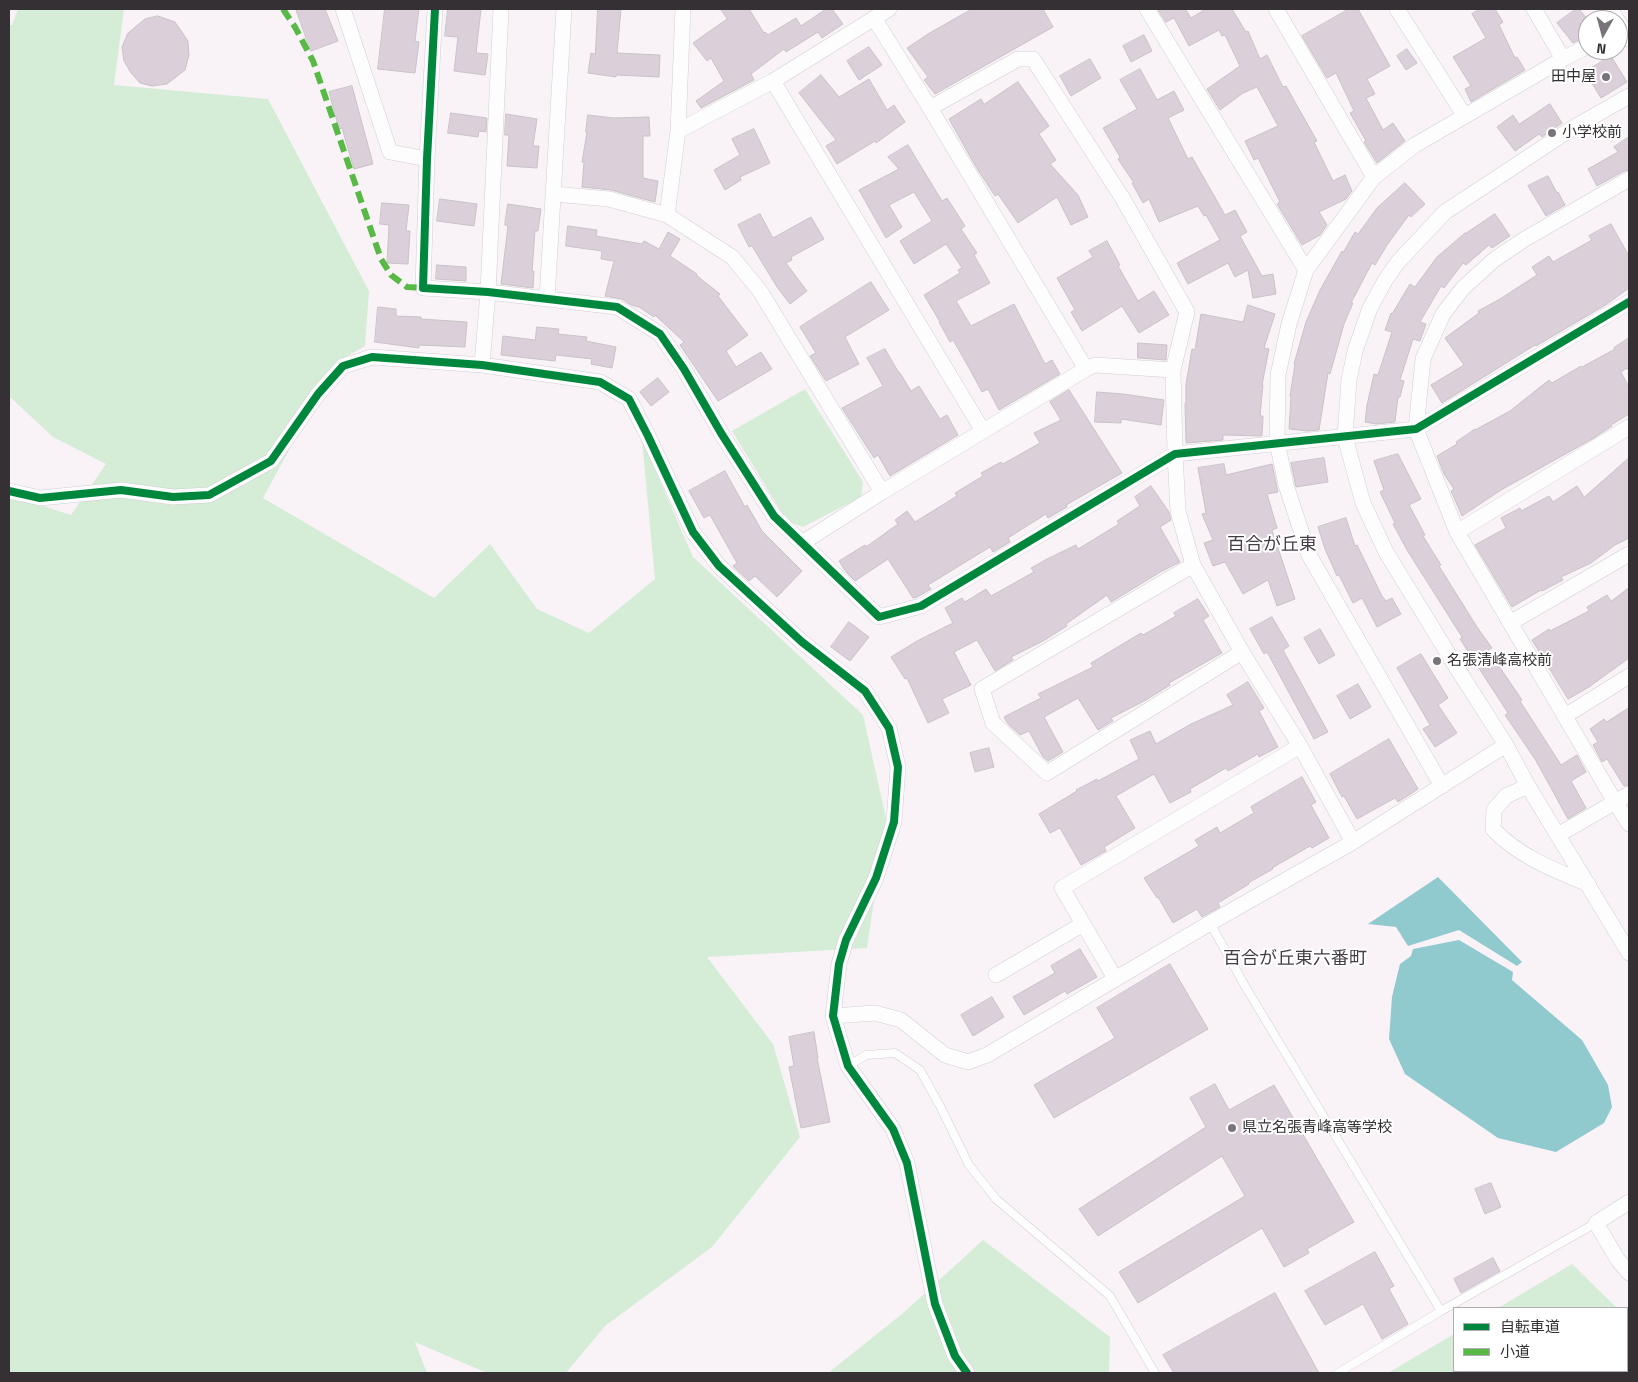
<!DOCTYPE html>
<html>
<head>
<meta charset="utf-8">
<style>
  body { margin:0 }
  #map { position:relative; width:1638px; height:1382px; overflow:hidden; background:#f9f3f8; font-family:"Titillium Web","Noto Sans JP",sans-serif }
  canvas { display:block }
  .frame { position:absolute; inset:0; border:10px solid #343034; pointer-events:none }
  .legend { position:absolute; left:1453px; top:1307px; width:175px; height:65px; box-sizing:border-box; background:#fff; border:1px solid #aeacae; margin:0; padding:6px 9px; list-style:none; font-size:15px; color:#343034 }
  .legend li { display:flex; align-items:center; gap:10px; height:25px }
  .legend b { width:25px; border:1px solid #aeacae }
  .north { position:absolute; left:1578px; top:10px; width:50px; height:50px; box-sizing:border-box; background:#fff; border:1px solid #aeacae; border-radius:50%; rotate:187deg; font-size:14px; font-weight:700; line-height:20px; text-align:center; color:#343034 }
  .north::after { content:''; display:block; margin:auto; width:18px; height:22px; background:#797479; clip-path:polygon(50% 0,100% 100%,50% 72%,0 100%) }
</style>
</head>
<body>
<div id="map">
<canvas width="1638" height="1382"></canvas>
<div class="frame"></div>
<ul class="legend">
<li><b style="height:6px;background:#00873e"></b>自転車道</li>
<li><b style="height:6px;background:#58b947"></b>小道</li>
</ul>
<div class="north">N</div>
</div>
<script>
const g = document.querySelector('canvas').getContext('2d');
g.lineJoin = 'round';
function fill(path, color) { g.fillStyle = color; g.fill(path, 'evenodd'); }
function stroke(path, color, width, dash) { g.strokeStyle = color; g.lineWidth = width; g.lineCap = dash ? 'butt' : 'round'; g.setLineDash(dash || []); g.stroke(path); }
function label(font, color, halo, rows, align = 'center') {
  g.font = font + ' "Titillium Web","Noto Sans JP",sans-serif'; g.lineWidth = 4; g.setLineDash([]); g.textBaseline = 'middle'; g.strokeStyle = halo; g.fillStyle = color; for (const [text, x, y, turn = 0] of rows) {
    g.save(); g.translate(x, y); g.rotate((+turn || 0) * Math.PI / 180); g.textAlign = isNaN(turn) ? turn : align; if (halo) g.strokeText(text, 0, 0); g.fillText(text, 0, 0); g.restore();
  }
}
fill(new Path2D(`
  M18,9H124L114,85L268,99L369,291L365,346L337,362L263,498L434,598L490,544L537,609L589,633L655,579L642,440L693,557L863,715L886,818L867,948L707,957L773,1044L800,1137L712,1247L605,1326L566,1373H487L415,1342L427,1373H9V495L71,515L106,464L53,437L9,396V25H12Z
  M805,389L863,482L861,497L803,527L787,521L732,431Z
  M983,1240L1110,1337L1109,1373H828L902,1314Z
  M1572,1264L1617,1308H1498Z
  M1627,1317L1629,1320V1373H1388L1454,1334V1371H1627Z`), '#d5ecd6');
fill(new Path2D(`
  M1438,877L1522,962L1517,966L1459,930L1408,946L1396,927L1368,924Z
  M1459,940L1513,972L1512,980L1582,1040L1608,1085L1612,1107L1604,1123L1556,1152L1498,1138L1405,1074L1389,1039L1392,997L1400,964L1411,956L1413,949Z`), '#90c9ce');
const building = new Path2D(`
  M296,9H325L338,41L311,51Z
  M385,9H419L415,41L419,42L415,73L378,69Z
  M448,9H481L476,53L488,54L485,75L454,71L458,37L445,36Z
  M598,9H621L617,53L660,55L659,77L616,75V77L588,73L591,53L595,54Z
  M721,9H749L764,33L765,32L768,35L796,18L801,26L826,9H832L843,24L822,38L818,32L786,52L784,49L751,74L754,80L701,108L696,101L724,81L711,58L707,61L693,43L727,19Z
  M972,9H1043L1053,27L935,94L924,80L928,77L907,48L928,34Z
  M1158,9H1188L1186,10L1191,18L1206,9H1232L1246,32L1248,31L1260,59L1267,55L1283,87L1286,86L1317,141L1314,142L1333,181L1345,175L1352,191L1346,199L1319,212L1327,225L1320,235L1302,245L1277,204L1280,202L1258,158L1254,160L1245,141L1278,126L1257,87L1243,93L1220,110L1207,89L1240,66L1225,35L1222,36L1219,30L1189,46L1174,18L1166,22Z
  M1349,9H1358L1390,66L1367,79L1375,94L1366,98L1383,130L1393,123L1405,141L1377,163L1364,142L1366,141L1350,113L1354,111L1336,73L1327,78L1302,36Z
  M1480,9H1495L1503,22L1499,25L1515,58L1517,57L1525,70L1471,102L1465,89L1471,86L1453,57L1486,38L1472,14Z
  M1576,9H1579L1588,20V36L1573,43L1557,23Z
  M158,16L175,22L188,41L189,55L185,70L167,84L152,86L140,83L131,73L124,61L122,47L128,33L145,19Z
  M1144,35L1152,51L1131,62L1123,46Z
  M869,47L882,65L859,80L847,61Z
  M1407,49L1417,63L1406,70L1397,56Z
  M1611,56L1627,82L1601,98L1585,72Z
  M1090,59L1101,78L1071,96L1060,76Z
  M1140,69L1157,100L1174,91L1184,110L1168,118L1188,159L1192,157L1225,215L1235,210L1247,232L1240,236L1262,276L1273,274L1276,294L1253,298L1248,270L1235,277L1228,263L1188,284L1177,263L1220,240L1206,215L1204,216L1198,206L1159,222L1149,199L1143,203L1132,183H1134L1118,159L1120,157L1103,128L1137,109L1120,80Z
  M821,75L839,97L869,79L887,110L894,105L905,122L876,143L875,141L837,164L826,146L836,140L799,93Z
  M1018,82L1049,126L1039,134L1056,160L1050,164L1078,195L1088,217L1071,225L1057,197L1018,223L998,194L995,196L976,167L949,119L981,99L984,104Z
  M352,86L373,164L354,169L342,128L339,129L329,92Z
  M1550,104L1562,123L1542,137L1539,134L1515,151L1497,127L1513,115L1519,124Z
  M451,113L487,118L486,132L479,131L478,137L448,133Z
  M506,114L537,119L533,146H539L537,168L507,166L509,135H505Z
  M588,115L614,118L649,117L650,136H643V178L658,181L655,202L611,190L582,187L584,162H582L587,132H586Z
  M754,129L770,163L740,177L741,180L725,190L714,170L740,155L732,139Z
  M1629,137V170L1624,171L1597,186L1588,169L1618,152L1614,147Z
  M908,145L942,201L947,198L965,226L961,229L977,253L974,255L990,283L956,301L971,326L1014,304L1045,364L1052,360L1060,374L999,410L988,389L982,392L968,366L953,340L950,342L939,322H940L924,295L960,273L958,270L962,268L946,244L914,264L900,241L932,221L914,192L889,205L902,227L886,238L859,190L899,169L888,157Z
  M1548,176L1557,193L1558,192L1565,205L1546,216L1528,186Z
  M1405,183L1425,204L1411,217L1409,215L1387,245L1375,265L1372,263L1351,303H1353L1344,324L1330,374L1328,373L1319,430L1308,431L1289,429L1291,397L1290,396L1295,364H1294L1306,322L1320,290L1342,251L1343,253L1355,232L1358,234L1377,208Z
  M440,199L477,204L474,226L437,221Z
  M382,203L409,205L406,231H410L408,264L387,263L389,225L380,224Z
  M508,204L541,209L538,231H535L532,271H534L533,288L501,284L508,226L505,225Z
  M760,214L773,238L811,217L824,239L791,257L792,260L786,263L807,291L790,304L777,287L752,246L749,247L738,225Z
  M1495,214L1510,236L1492,248L1489,245L1466,265L1463,263L1444,288L1441,286L1420,322L1426,324L1420,341L1413,339L1400,380L1404,381L1400,397H1398L1395,422L1376,424L1365,422L1367,405L1374,374L1378,375L1392,332L1385,330L1391,313L1392,314L1410,284L1415,287L1437,257L1465,233H1466Z
  M1611,224L1629,256V288L1607,304L1536,346L1535,345L1442,403L1431,385L1464,365L1445,338L1479,313L1478,311L1500,299L1537,275L1532,267L1549,256L1553,262L1592,240L1589,236Z
  M568,226L597,230L596,236L642,244L644,241L659,249L668,232L680,239L670,256L697,274L696,275L720,294L718,296L748,335L726,351L736,367L761,352L772,369L718,401L680,345L684,342L655,315L654,317L639,307L631,305L622,299L605,296L614,261L601,259L602,251L566,246Z
  M1107,241L1120,265L1118,266L1138,301L1154,291L1169,315L1139,333L1122,306L1082,331L1071,312L1075,310L1057,278L1093,257L1089,251Z
  M437,265L466,267V281L436,279Z
  M871,282L889,310L845,337L859,364L826,381L810,356L816,353L800,327Z
  M1248,305L1275,314L1264,348L1269,349L1262,385H1263L1260,416H1263L1262,436L1223,435V440L1186,443L1185,403H1186V384L1192,349L1195,350L1201,314L1243,322Z
  M378,307L396,309V316L421,317V319L467,322L465,347L419,345V348L375,342Z
  M537,327L559,329L558,334L587,337L586,341L616,347L612,368L591,364L592,359L556,355L555,361L501,355L503,336L535,340Z
  M1629,338V371L1627,368L1621,372L1629,387V414L1611,425L1612,426L1594,438L1501,490L1462,516L1451,491L1454,489L1444,474L1437,456L1457,444L1456,442L1475,429V430L1510,411L1549,380L1552,383L1581,366L1582,367L1615,349L1614,348Z
  M1138,343L1167,345L1166,360L1138,358Z
  M885,349L899,373H900L911,391L919,386L940,419L947,415L958,435L890,476L878,455L874,458L842,408L883,386L867,358Z
  M658,378L669,392L651,406L640,392Z
  M1069,390L1122,473L1066,505L1067,507L1048,518L1046,514L1008,538L1010,542L993,552L990,547L928,585L931,589L917,597L913,598L888,559L855,581L846,572L839,561L865,545L866,547L898,524L895,520L907,511L915,522L957,496L955,493L983,476L981,473L1001,462L1003,464L1040,443L1034,433L1061,420L1050,402Z
  M1097,392L1123,394L1164,400L1161,425L1121,419V423L1095,422Z
  M1398,454L1421,499L1409,505L1425,535L1423,536L1441,565L1439,566L1477,627L1492,648L1488,650L1522,700L1520,701L1561,765L1577,755L1586,772L1571,781L1586,808L1568,819L1535,759L1505,715L1508,713L1460,639L1462,637L1407,550L1393,524L1395,523L1380,492L1384,490L1374,461Z
  M1324,458L1328,482L1296,487L1291,463Z
  M1629,458V538L1615,545L1591,563L1561,577L1563,580L1542,591L1541,590L1512,607L1475,545L1506,528L1501,518L1520,508L1521,511L1549,496L1553,502L1577,486L1584,497Z
  M1224,464L1226,475L1272,464L1278,492L1267,494L1277,528L1272,530L1295,599L1277,606L1268,580L1243,594L1225,562L1213,566L1204,543L1213,540L1202,514L1206,513L1198,468Z
  M725,471L745,507L747,505L762,531L802,571L777,597L755,576L749,581L733,566L737,563L710,515L704,518L689,491Z
  M1151,486L1169,512L1171,520L1160,527L1180,562L1162,571L1111,602L1107,595L1066,624L1067,626L1043,641L1011,657L1013,660L995,671L977,640L954,652L971,685L942,699L949,713L928,723L907,678L905,679L891,657L917,641L953,623L945,608L962,598L965,602L986,589L991,596L1034,572L1031,568L1047,559L1076,545L1078,549L1119,524L1117,521L1140,506L1135,497Z
  M1346,518L1355,546L1357,545L1382,596L1386,601L1392,598L1401,614L1377,627L1362,598L1353,603L1339,575L1337,576L1325,549L1318,527Z
  M1629,588V658L1589,687L1568,699L1532,640L1549,629L1550,631L1589,611L1587,607L1607,595L1611,601Z
  M1198,599L1209,616L1203,620L1222,653L1169,683L1170,685L1146,700L1111,718L1113,721L1098,730L1078,698L1044,717L1063,752L1048,761L1043,757L1029,731L1020,735L1008,724L1004,717L1041,698L1038,694L1093,667L1091,663L1141,633L1143,635L1176,616L1174,613Z
  M1272,617L1289,646L1283,650L1328,732L1314,739L1267,652L1264,654L1250,629Z
  M849,622L869,637L850,661L831,647Z
  M1320,629L1335,655L1319,664L1304,638Z
  M1421,654L1448,698L1438,705L1457,733L1435,747L1423,729L1430,725L1397,668Z
  M1248,682L1264,708L1259,711L1278,747L1259,757L1258,754L1228,771L1226,768L1190,789L1191,792L1170,803L1154,774L1116,796L1135,828L1104,847L1106,851L1081,865L1060,828L1050,833L1039,814L1077,791L1076,790L1097,779L1098,781L1139,759L1130,740L1150,731L1156,744L1191,724L1233,705L1227,695Z
  M1358,684L1371,707L1350,719L1337,696Z
  M1629,708V785L1624,786L1607,759L1602,762L1593,745L1598,742L1590,729L1604,719L1606,722Z
  M1389,739L1418,789L1398,802L1395,798L1357,819L1344,796L1342,797L1330,774Z
  M989,748L994,767L975,772L970,753Z
  M1302,777L1316,802L1311,805L1329,838L1312,848L1310,846L1272,868L1273,869L1248,883L1249,884L1218,903L1220,907L1202,917L1197,909L1173,923L1158,897L1157,898L1144,878L1199,846L1195,840L1217,827L1220,833L1254,813L1251,807Z
  M1080,949L1097,977L1067,994L1065,991L1024,1015L1013,997L1055,973L1051,966Z
  M1170,964L1208,1029L1054,1118L1034,1085L1115,1038L1097,1008Z
  M992,997L1004,1017L973,1036L961,1015Z
  M814,1032L818,1058H817L830,1122L801,1128L789,1067L794,1066L789,1037Z
  M1215,1084L1229,1110L1274,1085L1354,1222L1307,1249L1309,1253L1284,1267L1262,1228L1138,1303L1119,1272L1245,1196L1222,1156L1098,1236L1079,1209L1206,1127L1190,1098Z
  M1491,1183L1501,1207L1485,1214L1475,1189Z
  M1375,1252L1394,1286L1389,1289L1408,1324L1382,1339L1363,1304L1325,1325L1305,1291Z
  M1493,1258L1500,1271L1461,1293L1454,1279Z
  M1275,1293L1319,1373H1174L1163,1355Z`);
fill(building, '#dbcfda');
stroke(building, '#c7c3c6', 1);
const lane = new Path2D(`
  M1210,923L1245,986L1441,1311
  M848,1066L866,1055L895,1053L920,1070L940,1106L969,1165L996,1199L1110,1296L1155,1373
  M1338,1373L1441,1311L1596,1223`);
const street = new Path2D(`
  M343,9L390,152L427,159
  M435,9L427,159L423,288L488,292L617,307L660,334L684,369L721,433L774,516L879,617L921,606L1175,454L1416,429L1629,302
  M1147,9L1306,270
  M1276,9L1374,177
  M1397,9L1464,115
  M1534,9L1563,59
  M1610,9L1617,20
  M874,18L930,108L1086,369
  M1618,21L1629,39
  M773,81L983,431
  M1629,96L1571,129L1445,212L1398,262L1386,279L1370,308L1355,351L1349,380L1345,437L1363,503L1386,552L1455,665L1506,745L1528,786L1629,953
  M930,108L1018,59H1033L1123,199L1187,312L1173,370L1175,454L1178,511L1193,565L1242,652L1300,746L1353,842
  M678,131L773,81L889,9
  M1629,179L1525,239L1495,259L1463,288L1443,314L1423,359L1416,429L1457,532L1615,802L1629,824
  M554,194L609,199L667,215L732,257L760,291L882,492
  M667,215L678,131L683,9
  M547,299L564,9
  M482,365L488,292L501,9
  M9,491L40,498L121,490L173,497L209,495L271,461L318,394L343,366L372,357L482,365L600,382L629,399L648,436L693,532L719,566L802,642L865,691L889,728L898,767L894,822L876,878L846,940L839,964L833,1016L848,1066L893,1129L907,1163L935,1304L955,1356L967,1373
  M1457,532L1629,427
  M802,543L882,492L1086,369L1095,365L1173,370
  M1193,565L982,689L993,723L1047,773L1242,652
  M1510,623L1629,554
  M1565,716L1629,676
  M1442,786L1309,555L1286,485L1277,442L1278,375L1289,324L1306,270L1374,177L1415,145L1563,59L1588,46
  M1528,786L1506,796L1494,810L1493,829C1518,856 1554,870 1588,884
  M1558,835L1629,794
  M996,975L1083,924
  M1115,978L1062,888L1300,746
  M833,1016L875,1013L901,1020L945,1055L968,1062L987,1055L1210,923L1353,842L1506,745
  M1629,1202L1596,1223L1618,1260L1629,1273`);
stroke(lane, '#d2ced2', 9);
stroke(street, '#d2ced2', 16);
stroke(lane, '#fefdfe', 8);
stroke(street, '#fefdfe', 15);
stroke(new Path2D(`
  M283,9L295,27L313,61L381,259L391,275L407,287L423,288`), '#58b947', 6, [12, 6]);
stroke(new Path2D(`
  M435,9L427,159L423,288L488,292L617,307L660,334L684,369L721,433L774,516L879,617L921,606L1175,454L1416,429L1629,302
  M9,491L40,498L121,490L173,497L209,495L271,461L318,394L343,366L372,357L482,365L600,382L629,399L648,436L693,532L719,566L802,642L865,691L889,728L898,767L894,822L876,878L846,940L839,964L833,1016L848,1066L893,1129L907,1163L935,1304L955,1356L967,1373`), '#00873e', 8);
for (const [x, y, r, color] of [
  [1606,77,5,"#797479"],
  [1552,133,5,"#797479"],
  [1437,661,5,"#797479"],
  [1232,1128,5,"#797479"]
]) { const dot = new Path2D(); dot.arc(x, y, r, 0, 2 * Math.PI); g.fillStyle = color; g.fill(dot); stroke(dot, '#fff', 2); }
label('15px', '#343034', '#fff', [
  ["田中屋",1596,77,"right"],
  ["小学校前",1562,133],
  ["名張清峰高校前",1447,661],
  ["県立名張青峰高等学校",1242,1128]
], 'left');
label('18px', '#463e46', '#fff', [
  ["百合が丘東",1272,546],
  ["百合が丘東六番町",1295,960]
]);
</script>
</body>
</html>
